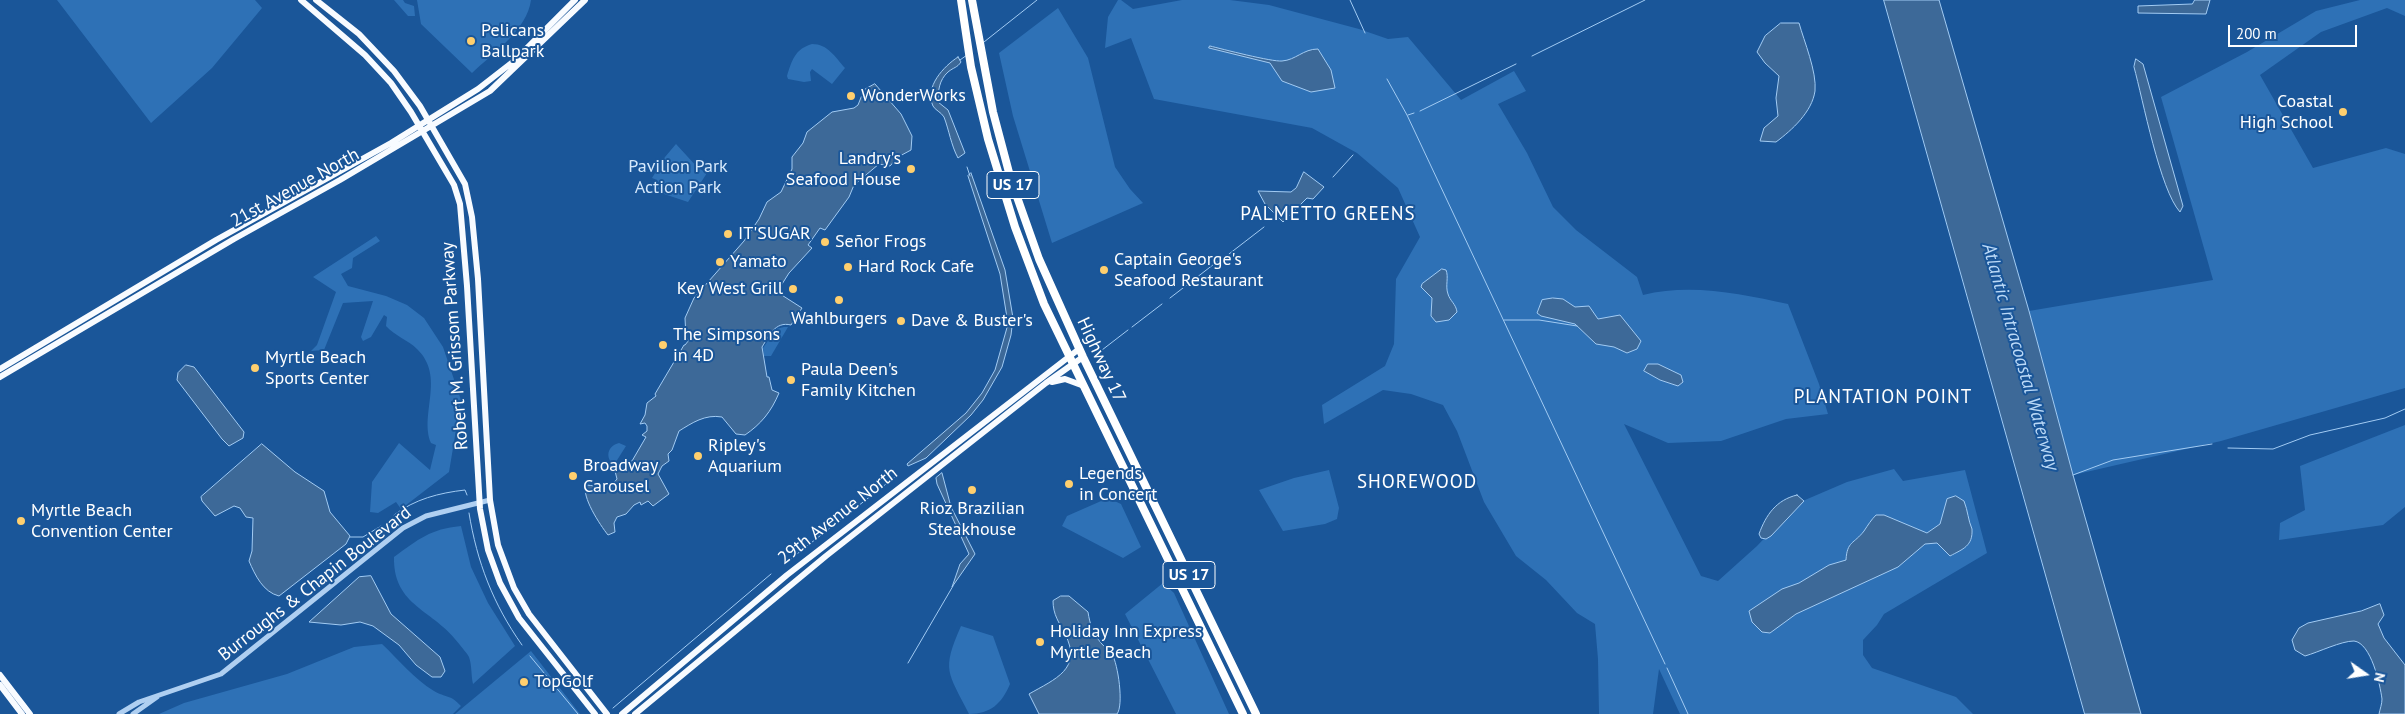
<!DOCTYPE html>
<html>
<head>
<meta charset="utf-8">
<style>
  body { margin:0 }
  #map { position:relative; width:2405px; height:714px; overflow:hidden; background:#1a5699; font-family:"PT Sans",sans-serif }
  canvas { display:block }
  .north { position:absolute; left:2340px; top:649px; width:50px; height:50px; -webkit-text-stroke:4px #1a5699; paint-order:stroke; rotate:103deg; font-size:14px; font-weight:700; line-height:20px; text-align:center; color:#fff }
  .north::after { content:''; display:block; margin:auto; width:18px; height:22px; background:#fff; clip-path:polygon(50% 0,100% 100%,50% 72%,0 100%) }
  .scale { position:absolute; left:2228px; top:25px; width:129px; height:22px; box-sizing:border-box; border:2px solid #fff; border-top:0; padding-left:6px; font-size:15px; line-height:18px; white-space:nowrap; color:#fff; -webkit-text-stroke:4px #1a5699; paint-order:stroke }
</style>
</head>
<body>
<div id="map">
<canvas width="2405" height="714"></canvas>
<div class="north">N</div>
<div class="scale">200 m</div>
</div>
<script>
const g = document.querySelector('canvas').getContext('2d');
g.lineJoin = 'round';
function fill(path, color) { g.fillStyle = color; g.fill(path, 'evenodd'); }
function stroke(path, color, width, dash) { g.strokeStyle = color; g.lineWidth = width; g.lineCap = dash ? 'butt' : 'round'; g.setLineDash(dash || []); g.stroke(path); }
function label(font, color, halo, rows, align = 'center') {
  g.font = font + ' "PT Sans",sans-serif'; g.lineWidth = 4; g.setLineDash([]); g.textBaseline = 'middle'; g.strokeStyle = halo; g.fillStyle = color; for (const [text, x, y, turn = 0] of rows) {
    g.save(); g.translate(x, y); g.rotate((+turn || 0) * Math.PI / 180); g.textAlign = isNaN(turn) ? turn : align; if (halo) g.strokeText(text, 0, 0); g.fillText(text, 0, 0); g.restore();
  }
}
fill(new Path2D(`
  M57,0H255L262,8L212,68L151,123Z
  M394,0H403L405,3L414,6L415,16H408Z
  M417,0H531C527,30 493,53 472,73L421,24Z
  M1118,0H1121L1133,9L1182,0H1230L1269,5L1359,29L1388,39L1408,37L1461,100L1514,71L1526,91L1498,104L1527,153L1553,207L1576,230L1637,277L1643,295C1691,283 1741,294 1788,304L1819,384L1828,414L1786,419L1721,441L1668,443L1624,424L1701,576L1718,581L1757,546L1798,503L1847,482L1894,469L1903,481L1965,470L1987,553L1884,614L1877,625L1863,640V655L1872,668L1956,697L1973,714H1680L1659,669L1653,714H1599L1598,659L1595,624L1577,613L1546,580L1516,556L1484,502L1457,431L1443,405L1411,394L1383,390L1324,424L1322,405L1385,366L1394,344L1396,279L1420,237L1398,188L1357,153L1312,128L1154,99L1131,38L1105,48L1108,17Z
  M2360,0H2405V16L2387,8L2321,32L2260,75L2313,168L2386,148L2405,154V388L2221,441L2073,475L2029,311L2213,280L2161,97L2247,52L2316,11Z
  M1058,8L1088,58L1115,167L1130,189L1143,203L1052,243L1013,116L999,53Z
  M812,44C828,44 835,57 845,68L832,84L812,69L810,72L811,81L804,82L788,79L787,76C792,60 795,49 812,44Z
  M676,144L698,168L707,173L688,202L652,190L657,180L652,178L665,157Z
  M376,236L380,241L353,258L352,268L341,274L348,286L386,296L407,305L424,318L443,347L461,400L449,472L401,509L396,502L378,513L370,512L372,482L399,443L430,470L436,445L431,443C419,414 446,377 417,349C408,340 395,336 386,326L387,317L384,315L371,337L363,341L361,337L373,301L343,303L324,350L311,351L317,345L336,292L313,277Z
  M784,327H788L771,356H764L763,348L776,329Z
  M2405,425V507L2383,525L2279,540L2280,523L2305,510L2300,466Z
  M619,443L626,446L614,465C605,458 607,446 619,443Z
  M1329,470L1339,508L1337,519L1325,524L1283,531L1259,490L1294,478Z
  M1108,498L1121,504L1141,547L1123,558L1062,526L1067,516Z
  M461,526L471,567L488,603L515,646L473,684C471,676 472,665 469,657C467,653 462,648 460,645C434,609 393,607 394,557C419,539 430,529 461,526Z
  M1163,583L1174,593L1229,714H1176L1125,614Z
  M961,626L993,636L1010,684C1002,703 991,714 969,714C948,672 941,671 961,626Z
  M382,644C399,660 414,679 434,691C446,698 450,694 461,706L453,714H159L184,703L287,674L354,647Z
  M531,651L580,714H455Z`), '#2e71b6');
const water = new Path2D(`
  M1884,0H1939L2029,311L2073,475L2141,714H2085Z
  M2195,0H2210L2206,14L2138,13V6L2192,4Z
  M1781,23H1799C1804,41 1817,72 1815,91C1812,112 1792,130 1776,142L1760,141L1764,128L1778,116L1776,98L1779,76L1765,63L1757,52L1765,36Z
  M1210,46C1222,49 1272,62 1282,61C1296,60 1303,49 1318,49L1331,70L1335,88L1311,92L1282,81L1270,63L1209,48Z
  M958,57L961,62C957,68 954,67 948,72C939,80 938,91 938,102L948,110L965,153L958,158C951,145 949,130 944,117C941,112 935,110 933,106C924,87 944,66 958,57Z
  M2136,59L2143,64L2183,206L2180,212C2160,190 2143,100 2134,67Z
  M875,84L901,114L912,136L911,150L898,157L890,166L879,164L854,185L849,197L825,230L820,228L808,245L812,248L789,273L777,292L802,308L791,325C775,321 769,336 762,347L767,377H769L772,390L779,393C771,412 761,424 745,435L736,434L722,417C705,414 692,423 679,431L672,450L668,454L669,461L662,466L658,474L669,494L653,506L648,501L641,505L640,502L634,505L626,514L617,517L614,523L615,532L608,535C600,525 581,496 586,485C597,486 610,489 617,479L615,471L619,464L632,461L646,437L642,435L647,431V426L645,423L640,424L645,415L647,403L656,396L655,394L684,345H685L689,340L686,338L685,318L694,298L744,241L759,219L767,202L781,192L792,169V157L803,143L807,132L832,112L854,108L858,105L864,90Z
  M1304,172L1324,187L1313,199L1307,198L1283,222L1265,204L1258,191L1291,192L1296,188Z
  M971,173L1005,270L1013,318L1011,335L1002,367L983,400L971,415L926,458L908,466L907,464L966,413L982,393L995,370L1008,324L1000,274L968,176Z
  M1442,269L1446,270C1449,277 1445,286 1448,294C1450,301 1456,304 1457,312L1449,320L1436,322L1431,316L1432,298L1421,287L1422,284Z
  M1553,298L1563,299L1575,307L1589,306L1598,319L1620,315L1641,341L1637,349L1627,353L1614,347L1596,344L1575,324L1541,316L1537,313L1542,300Z
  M1648,364H1658L1681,375L1683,382L1678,386L1660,380L1644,371Z
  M186,365L194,367L244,432L243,438L229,446L222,439L177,380L178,373Z
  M262,444L295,472L324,491L330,512L350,536L346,544L279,596C263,592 255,575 249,561L252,551L253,518L246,517L240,508L234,506L215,516L202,501L201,497Z
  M942,473L951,507L975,554L952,587L960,564L969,554L937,484L936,478Z
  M1797,495L1804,501L1771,536L1766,539L1761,538L1759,534C1766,515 1776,500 1797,495Z
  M1956,496L1964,501C1968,511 1968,520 1972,529C1973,546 1963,549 1950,556L1937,543L1925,544L1898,567L1796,614L1770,633L1762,632L1752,622L1749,611L1782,589L1799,583L1829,565L1846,560C1847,541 1854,544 1864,531C1868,525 1871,520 1876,515H1884L1927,533L1940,524L1947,499Z
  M371,576L391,614L440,657L445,671L441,677H432L416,665L399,645L373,626L360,622L341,625L309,622L359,577Z
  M1061,596H1069L1088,612C1090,625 1093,633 1101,643C1105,648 1110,650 1112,654C1118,664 1124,705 1117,714H1039L1029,694C1055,679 1083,669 1065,634C1059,622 1053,615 1053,601Z
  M2380,604L2384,615L2378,624L2384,638L2405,665V714H2379C2380,709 2382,704 2382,699C2380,684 2371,643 2354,641C2341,641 2319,652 2305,656L2295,650L2292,640L2299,628L2308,623L2361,611Z`);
fill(water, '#3d6998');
stroke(water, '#a2cbf3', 1);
stroke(new Path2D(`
  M1350,0L1365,33
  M984,42L1037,0
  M1532,56L1645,0
  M960,60L967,55
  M1387,79L1407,115L1665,664
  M1420,111L1516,64
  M1408,115L1414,113
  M967,167L970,176
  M1333,177L1353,155
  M1229,254L1264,227
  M1170,298L1218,261
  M1504,320H1539L1577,326
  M1132,327L1162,304
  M1102,350L1128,330
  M2228,448L2273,449L2310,435L2385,418L2405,409
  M2073,475L2113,460L2212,444
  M469,513C477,562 493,604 522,645
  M394,515C415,499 439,493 465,490L467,495
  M350,537H363L381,526
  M788,561L895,477
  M530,656L578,714
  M908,663L953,586
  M1667,668L1688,714
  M613,708L771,574`), '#a2cbf3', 1);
stroke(new Path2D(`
  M119,714L139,702L221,674L403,528L426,516L490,500
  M133,714L157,697`), '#afcff1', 5);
stroke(new Path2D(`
  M301,0L365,55L391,83L411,112L454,185L460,204L467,286L480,509L488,550L500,583L519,618L595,714
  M316,0L359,34L394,71L420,106L465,184L472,217L478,279L490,500L498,545L514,588L529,614L607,714
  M0,369L216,240L391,143L478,89L514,61L575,0
  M0,377L234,239L340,180L490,91L585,0
  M1052,382L1065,379L1084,386
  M0,675L30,714
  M0,685L22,714
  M622,714L787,575L1079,349
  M635,714L826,556L1046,383L1083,357`), '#f8fbff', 6);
stroke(new Path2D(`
  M961,0L971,67L988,139L1015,227L1044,304L1243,714
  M972,0L993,112L1011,180L1039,259L1083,357L1256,714`), '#fff', 8);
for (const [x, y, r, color] of [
  [471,41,5,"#ffcf6e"],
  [851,96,5,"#ffcf6e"],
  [2343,112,5,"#ffcf6e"],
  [911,169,5,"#ffcf6e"],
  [728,234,5,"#ffcf6e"],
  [825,242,5,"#ffcf6e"],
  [720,262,5,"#ffcf6e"],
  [848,267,5,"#ffcf6e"],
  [1104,270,5,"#ffcf6e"],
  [793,289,5,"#ffcf6e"],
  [839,300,5,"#ffcf6e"],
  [901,321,5,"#ffcf6e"],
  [663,345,5,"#ffcf6e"],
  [255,368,5,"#ffcf6e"],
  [791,380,5,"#ffcf6e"],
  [698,456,5,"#ffcf6e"],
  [573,476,5,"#ffcf6e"],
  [1069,484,5,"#ffcf6e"],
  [972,490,5,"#ffcf6e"],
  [21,521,5,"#ffcf6e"],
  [1040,642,5,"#ffcf6e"],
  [524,682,5,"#ffcf6e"]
]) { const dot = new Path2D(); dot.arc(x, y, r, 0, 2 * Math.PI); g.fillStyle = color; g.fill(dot); stroke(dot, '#1a5699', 2); }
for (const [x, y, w] of [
  [1013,185,52],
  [1189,575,52]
]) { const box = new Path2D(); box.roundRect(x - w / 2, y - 13.5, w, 27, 4); g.fillStyle = '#1a5699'; g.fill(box); stroke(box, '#fff', 1); }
label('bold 16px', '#fff', null, [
  ["US 17",1013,185],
  ["US 17",1189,575]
]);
label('18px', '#fff', '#1a5699', [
  ["Pelicans",481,31],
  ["Ballpark",481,52],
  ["WonderWorks",861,96],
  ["Coastal",2333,102,"right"],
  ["High School",2333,123,"right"],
  ["Landry's",901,159,"right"],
  ["Seafood House",901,180,"right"],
  ["IT'SUGAR",738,234],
  ["Señor Frogs",835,242],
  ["Captain George's",1114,260],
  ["Seafood Restaurant",1114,281],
  ["Yamato",730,262],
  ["Hard Rock Cafe",858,267],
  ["Key West Grill",783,289,"right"],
  ["Wahlburgers",839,319,"center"],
  ["Dave & Buster's",911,321],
  ["The Simpsons",673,335],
  ["in 4D",673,356],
  ["Myrtle Beach",265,358],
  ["Sports Center",265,379],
  ["Paula Deen's",801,370],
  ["Family Kitchen",801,391],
  ["Ripley's",708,446],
  ["Aquarium",708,467],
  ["Broadway",583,466],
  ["Carousel",583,487],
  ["Legends",1079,474],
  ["in Concert",1079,495],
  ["Rioz Brazilian",972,509,"center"],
  ["Steakhouse",972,530,"center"],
  ["Myrtle Beach",31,511],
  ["Convention Center",31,532],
  ["Holiday Inn Express",1050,632],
  ["Myrtle Beach",1050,653],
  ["TopGolf",534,682]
], 'left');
label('18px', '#d6e9fc', '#1a5699', [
  ["Pavilion Park",678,167],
  ["Action Park",678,188]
]);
label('18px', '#fff', '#1a5699', [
  ["21st Avenue North",295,188,-29],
  ["Robert M. Grissom Parkway",455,346,-94],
  ["Highway 17",1101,360,65],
  ["29th Avenue North",838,516,-38],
  ["Burroughs & Chapin Boulevard",315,584,-38]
]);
g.letterSpacing = '1px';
label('19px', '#fff', '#1a5699', [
  ["PALMETTO GREENS",1328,215],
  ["PLANTATION POINT",1883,398],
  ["SHOREWOOD",1417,483]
]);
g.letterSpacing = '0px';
label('italic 19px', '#bbd9f7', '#1a5699', [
  ["Atlantic Intracoastal Waterway",2020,357,74]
]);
</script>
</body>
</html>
